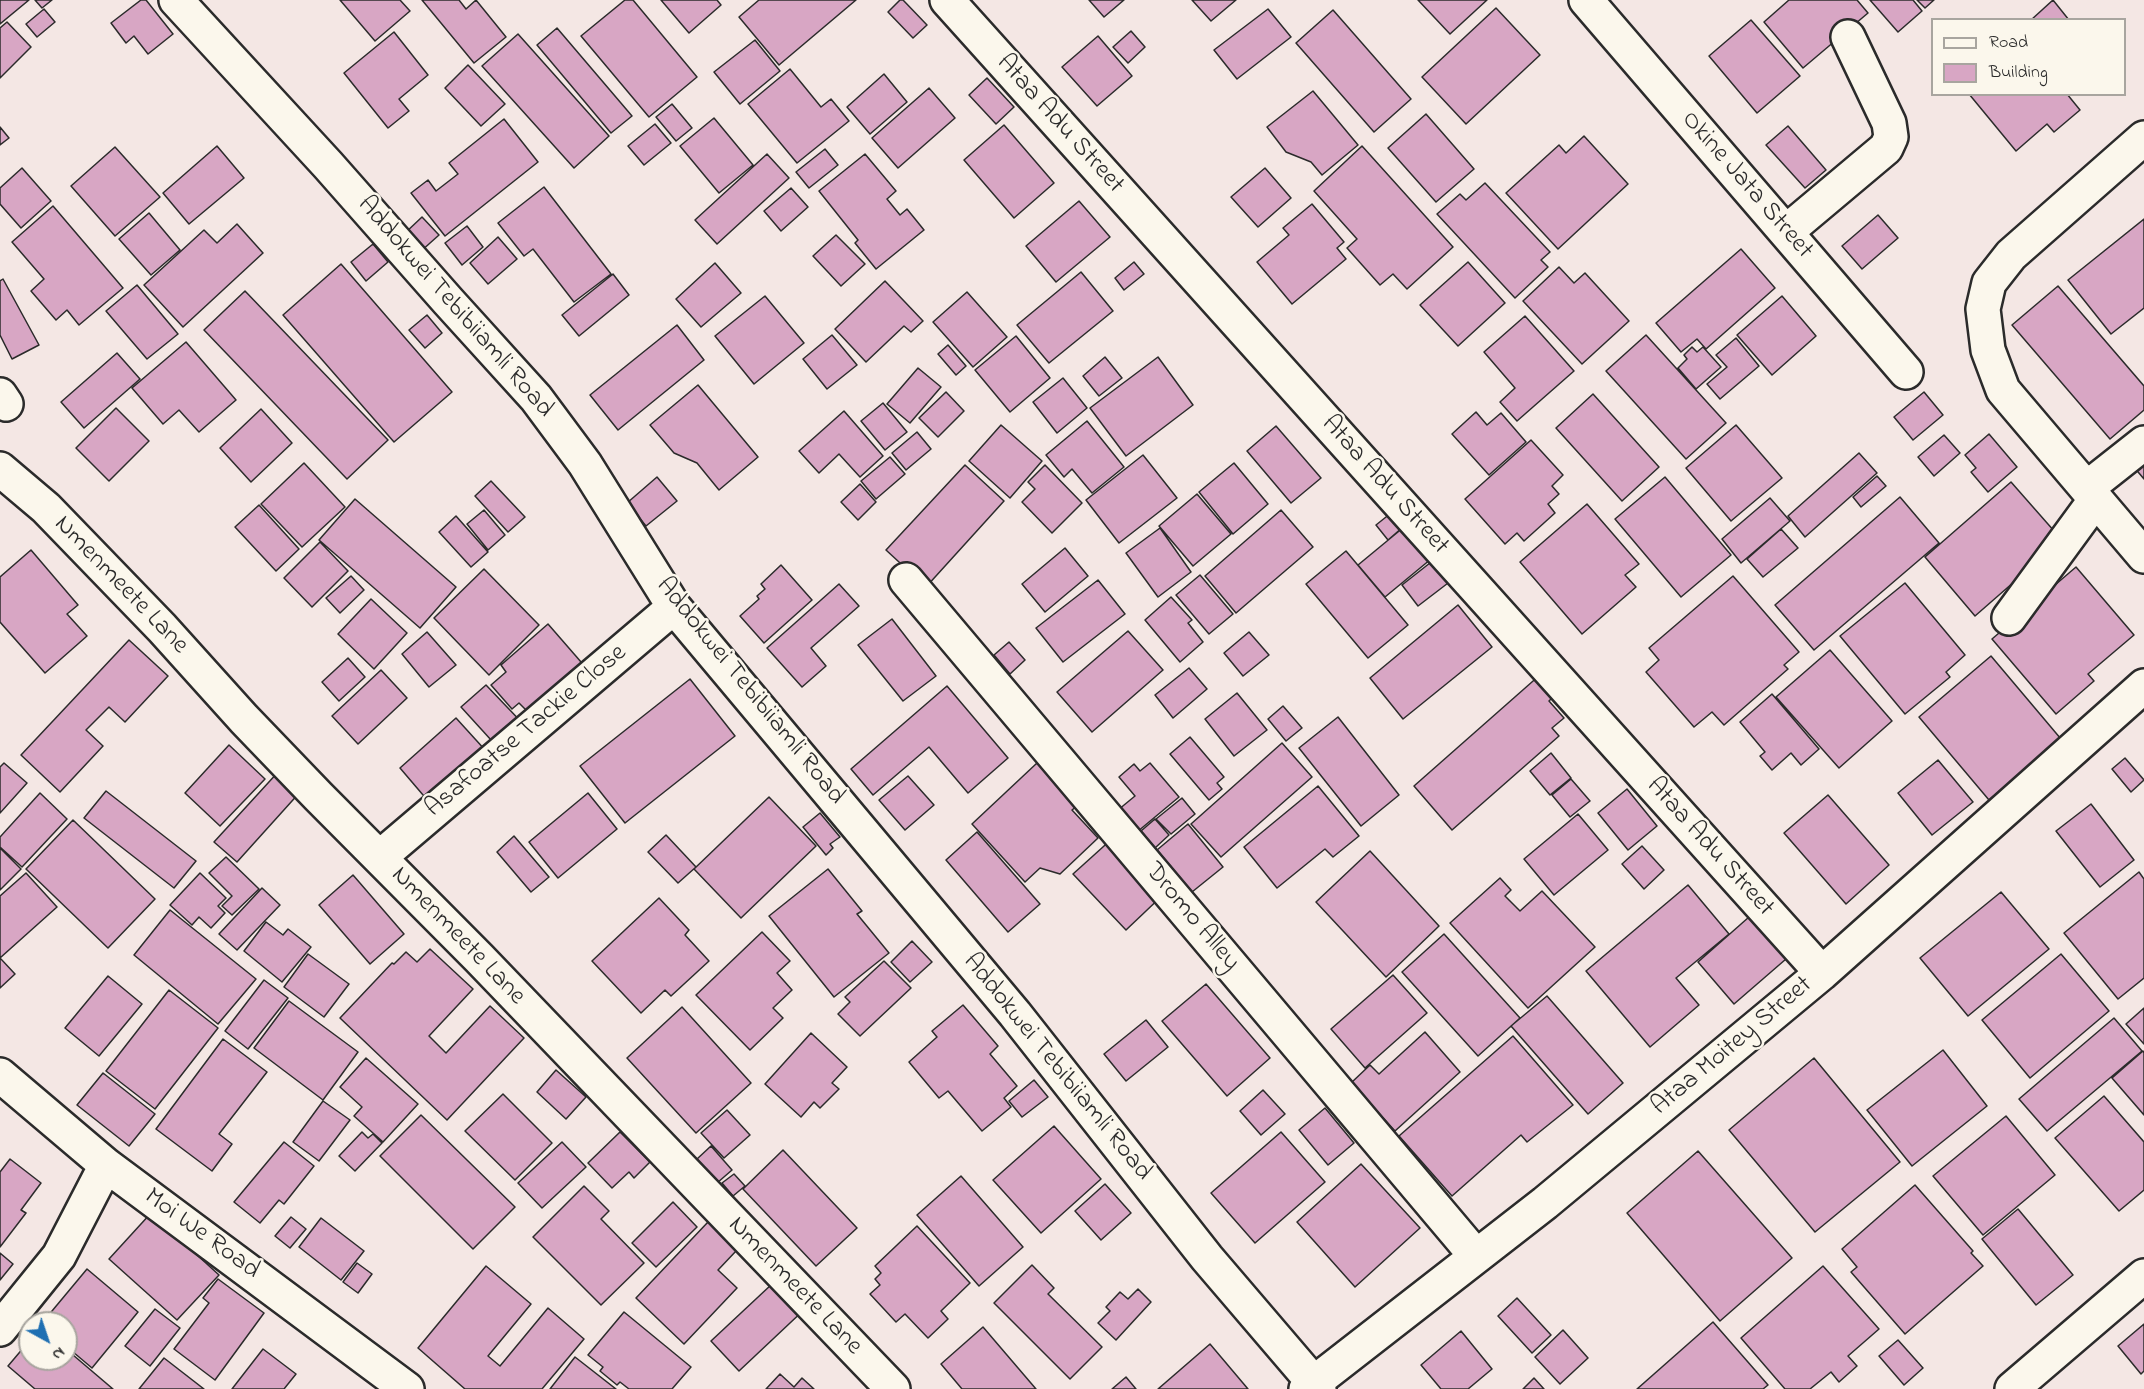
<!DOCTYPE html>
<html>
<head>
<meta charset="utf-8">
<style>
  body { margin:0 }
  #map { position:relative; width:2144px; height:1389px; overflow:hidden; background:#f4e7e4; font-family:"Indie Flower",sans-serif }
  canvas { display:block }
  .legend { position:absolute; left:1931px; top:18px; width:195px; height:78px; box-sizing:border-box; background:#fbf7ec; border:2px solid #a8a59f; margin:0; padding:8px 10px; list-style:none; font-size:18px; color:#2b2b2b }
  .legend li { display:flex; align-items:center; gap:12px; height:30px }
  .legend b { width:30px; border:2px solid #a8a59f }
  .north { position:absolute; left:18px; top:1311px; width:60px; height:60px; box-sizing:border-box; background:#fbf7ec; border:2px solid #a8a59f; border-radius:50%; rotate:140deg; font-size:16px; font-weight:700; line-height:24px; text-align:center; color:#2b2b2b }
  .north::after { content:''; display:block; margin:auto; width:21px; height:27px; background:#1f6fb2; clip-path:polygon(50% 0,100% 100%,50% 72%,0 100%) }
</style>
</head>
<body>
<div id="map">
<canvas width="2144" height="1389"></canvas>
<ul class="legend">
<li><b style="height:8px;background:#fbf7ec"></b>Road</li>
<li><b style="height:16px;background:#d8a6c4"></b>Building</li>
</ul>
<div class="north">N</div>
</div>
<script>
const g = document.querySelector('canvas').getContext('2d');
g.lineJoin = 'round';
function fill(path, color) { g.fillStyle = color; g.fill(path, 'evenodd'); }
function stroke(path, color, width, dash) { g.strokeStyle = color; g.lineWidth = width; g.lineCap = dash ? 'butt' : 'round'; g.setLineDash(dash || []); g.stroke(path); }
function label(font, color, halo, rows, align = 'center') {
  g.font = font + ' "Indie Flower",sans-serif'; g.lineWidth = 5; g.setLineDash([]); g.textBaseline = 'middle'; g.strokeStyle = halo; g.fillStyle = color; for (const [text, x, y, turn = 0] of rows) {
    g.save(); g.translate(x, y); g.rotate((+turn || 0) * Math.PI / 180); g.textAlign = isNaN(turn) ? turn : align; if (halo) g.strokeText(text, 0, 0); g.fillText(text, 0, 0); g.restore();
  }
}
const building = new Path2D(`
  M0,0H29L0,24Z
  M35,0H52L42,8Z
  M141,0H146L173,34L148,54L134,36L126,43L111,23Z
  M340,0H400L410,11L375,41Z
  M422,0H459L466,9L476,0L506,37L474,63Z
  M625,0H633L697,77L649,117L581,36Z
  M661,0H717L721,5L689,33Z
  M759,0H856L779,65L739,17Z
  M900,0H903L927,25L913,38L888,12Z
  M1089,0H1124L1104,17Z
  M1192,0H1236L1211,21Z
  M1418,0H1487L1450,34Z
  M1789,0H1857L1868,13L1803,68L1764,22Z
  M1870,0H1913L1922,11L1898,32Z
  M1917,0H1934L1925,8Z
  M2053,0L2069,20H2031Z
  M1496,8L1540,55L1466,124L1422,77Z
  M44,9L55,22L37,37L26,24Z
  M1268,9L1291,37L1237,79L1214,50Z
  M1333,10L1411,99L1374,132L1296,43Z
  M1751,20L1800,76L1757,113L1709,56Z
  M7,22L31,47L0,78V28Z
  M557,28L632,116L611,133L537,45Z
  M1131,31L1145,47L1128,63L1113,47Z
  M394,32L428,75L399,99L409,111L388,128L344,73Z
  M518,34L609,136L574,168L482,66Z
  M1098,36L1132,76L1097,106L1062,67Z
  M755,40L780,71L740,104L714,72Z
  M468,65L505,104L481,126L445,88Z
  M790,69L821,107L831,99L849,121L797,163L748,104Z
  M884,74L907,102L870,134L847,107Z
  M987,78L1014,107L996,124L969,95Z
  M929,88L955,118L898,168L872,138Z
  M1313,91L1358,145L1322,175L1311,162L1286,152L1267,127Z
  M1969,94H2067L2080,110L2054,132L2047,124L2016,151Z
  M672,104L692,128L676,141L656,117Z
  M1426,114L1474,169L1436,202L1388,148Z
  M714,118L753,165L719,193L680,146Z
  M504,119L538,162L445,236L411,193L428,180L436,191L458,174L449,163Z
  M655,124L671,143L644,165L628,146Z
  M1004,125L1054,183L1014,218L964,160Z
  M1788,126L1826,170L1805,188L1766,145Z
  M0,127L9,138L0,145Z
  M1584,136L1628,184L1558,249L1506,193L1559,145L1566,153Z
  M217,146L244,178L189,224L163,193Z
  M1362,146L1453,247L1407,289L1393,274L1380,285L1347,248L1357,239L1314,191Z
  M115,147L160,197L115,236L71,186Z
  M825,149L838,165L809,188L796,172Z
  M767,154L789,178L717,244L695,220Z
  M865,154L896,191L887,199L900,215L907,209L924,230L876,269L855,243L858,240L819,191Z
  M22,168L51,201L21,228L0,204V188Z
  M1265,168L1291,198L1258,227L1231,197Z
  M1485,183L1550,252L1541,260L1548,267L1515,298L1437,214L1460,194L1466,200Z
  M544,187L611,274L574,302L533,249L524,256L498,223Z
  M791,188L808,207L781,231L764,211Z
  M1079,201L1110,237L1056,282L1026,246Z
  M1312,204L1344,242L1337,248L1346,259L1292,304L1257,262L1289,235L1283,228Z
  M53,206L123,288L79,325L67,310L56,320L31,291L44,279L12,242Z
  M149,213L180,250L151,275L119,239Z
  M1878,215L1898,238L1862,269L1842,246Z
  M422,217L439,235L420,252L404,234Z
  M2144,219V308L2111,334L2068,280Z
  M237,224L263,253L183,327L144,285L204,230L217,243Z
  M467,226L483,247L462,265L445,243Z
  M836,235L865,264L841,286L813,256Z
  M498,237L517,259L488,284L470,263Z
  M373,244L388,262L366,281L351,262Z
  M1741,249L1775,288L1706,349L1697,339L1681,352L1656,323Z
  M1134,262L1144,274L1124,290L1115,278Z
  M1468,262L1505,303L1458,346L1420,305Z
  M715,263L741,293L701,327L676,299Z
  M341,264L452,392L394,442L283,315Z
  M1559,267L1574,283L1585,273L1629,321L1582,364L1523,301Z
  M1081,272L1113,311L1049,363L1017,325Z
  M613,274L629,295L579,336L562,315Z
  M3,279L39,345L12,359L0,335V281Z
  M885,281L923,321L911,332L904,326L866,362L835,329Z
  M137,285L178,334L147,359L106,311Z
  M2058,286L2144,386V410L2110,439L2012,325Z
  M245,291L388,440L347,479L204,330Z
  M967,292L1007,337L973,367L933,322Z
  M765,296L804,343L754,384L715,336Z
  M1782,296L1816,336L1772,375L1737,335Z
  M427,315L442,333L425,348L409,330Z
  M1525,316L1574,371L1517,421L1500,402L1515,388L1484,352Z
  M677,325L704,360L618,430L590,395Z
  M832,335L857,365L827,389L803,359Z
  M1646,335L1726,423L1686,459L1606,371Z
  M1016,336L1050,378L1010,412L975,370Z
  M1736,338L1759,366L1720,399L1707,384L1727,367L1716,355Z
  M186,342L236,400L199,432L179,410L163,424L132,388Z
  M948,345L966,366L956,375L938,354Z
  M1692,347L1697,352L1703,347L1721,367L1696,389L1678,368L1687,359L1684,355Z
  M117,353L140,379L84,428L61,402Z
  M1105,357L1122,378L1099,396L1083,376Z
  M1158,357L1193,405L1126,456L1090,408Z
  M918,368L941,387L910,423L887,404Z
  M1063,378L1087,408L1057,433L1033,402Z
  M698,385L758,457L719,490L697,463L674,453L650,425Z
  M946,392L964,411L938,437L919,418Z
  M1924,392L1943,415L1913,440L1894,417Z
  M1593,394L1659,467L1622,501L1556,428Z
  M883,403L907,432L885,450L861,421Z
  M116,408L149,441L109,481L76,448Z
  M261,409L292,443L251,482L220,448Z
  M844,411L883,456L860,477L839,454L819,473L799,451Z
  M1476,412L1487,425L1501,413L1526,442L1489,475L1452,434Z
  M1087,421L1124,467L1092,493L1072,469L1064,477L1046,455Z
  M1001,425L1042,461L1010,498L969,461Z
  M1736,425L1782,478L1731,521L1686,468Z
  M1276,426L1321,478L1291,503L1247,451Z
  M917,432L931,449L906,470L892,453Z
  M1989,434L2017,467L1988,492L1971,472L1976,468L1965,455Z
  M1944,435L1960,453L1934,476L1918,457Z
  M1531,440L1563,475L1552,486L1559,494L1548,504L1555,513L1524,541L1517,533L1505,544L1465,499Z
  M2144,445V479L2127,459Z
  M1859,453L1877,473L1805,537L1788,516Z
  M1143,455L1177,498L1119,543L1086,500Z
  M890,457L905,474L876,499L861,481Z
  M304,463L345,507L302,547L261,504Z
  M1234,463L1268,504L1233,534L1199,492Z
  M965,465L1004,501L926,587L886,550Z
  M1045,465L1082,503L1052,533L1022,502L1035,489L1028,482Z
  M1877,476L1886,486L1861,507L1853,497Z
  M657,477L677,501L646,526L627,503Z
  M1665,477L1731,555L1681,597L1615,519Z
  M491,481L525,517L508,532L475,496Z
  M2011,482L2062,540L1975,616L1925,557Z
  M860,484L876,502L858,520L841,502Z
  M1197,494L1231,534L1193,566L1159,526Z
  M1900,497L1939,543L1814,650L1775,605Z
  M1770,498L1790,521L1741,563L1722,539Z
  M355,499L456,587L420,628L319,540Z
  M1587,504L1639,564L1625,575L1636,587L1582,634L1520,562Z
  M259,505L299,549L276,571L235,527Z
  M484,510L505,535L488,550L467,524Z
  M1281,510L1313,547L1236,613L1205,576Z
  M1391,513L1403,527L1388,540L1376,525Z
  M456,516L488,552L471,567L439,532Z
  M1404,527L1431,559L1385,597L1358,565Z
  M1160,528L1191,572L1158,597L1126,553Z
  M1781,529L1798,548L1763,577L1747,559Z
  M320,542L348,571L312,607L284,578Z
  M1065,548L1088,576L1045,612L1022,584Z
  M31,550L78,605L67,614L87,636L45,673L0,622V577Z
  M1346,551L1408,625L1368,658L1306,584Z
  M1435,559L1452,580L1418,606L1402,585Z
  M781,565L812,600L764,643L740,616L759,599L757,596L765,589L761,584Z
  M2076,567L2134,635L2088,674L2094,681L2056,714L1992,639Z
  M484,569L539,625L489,675L434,618Z
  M1200,575L1233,614L1209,634L1176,595Z
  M351,576L364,590L340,613L326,598Z
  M1733,576L1799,652L1784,665L1788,669L1724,725L1712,712L1694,727L1646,672L1659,660L1649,648Z
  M1098,580L1125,614L1063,662L1036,628Z
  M1905,583L1965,655L1946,672L1950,677L1905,714L1840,636Z
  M839,584L859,606L811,648L826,666L802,687L767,648Z
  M1171,597L1192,620L1188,623L1203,642L1180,662L1145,620Z
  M371,599L407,633L374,669L338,634Z
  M1458,605L1492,647L1403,719L1370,678Z
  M892,619L936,676L903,701L858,645Z
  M548,624L588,670L539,712L533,705L526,710L519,703L512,709L491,685L506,672L501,665Z
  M1128,631L1163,670L1092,732L1057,692Z
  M427,632L456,665L429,687L402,654Z
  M1249,632L1269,655L1243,676L1224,653Z
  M129,640L168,676L125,722L109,707L86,730L103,746L60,792L21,755Z
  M1009,642L1025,660L1010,674L994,655Z
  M1830,650L1892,721L1839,768L1776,697Z
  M1991,656L2061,739L1989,800L1919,717Z
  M348,658L365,677L339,701L322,682Z
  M1189,668L1207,689L1173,718L1155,695Z
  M381,670L407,698L358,744L332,716Z
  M1541,674L1557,693L1549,701L1564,718L1552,728L1559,736L1452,830L1414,786Z
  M690,679L735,736L625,823L580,766Z
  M486,685L528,729L502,752L461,707Z
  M947,686L1008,758L968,793L929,747L873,795L851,769Z
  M1237,693L1267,730L1234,756L1205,719Z
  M1772,694L1819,749L1801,765L1791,753L1772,770L1760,756L1765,752L1740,722Z
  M1283,706L1302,728L1286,741L1268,719Z
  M1338,717L1399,795L1361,826L1299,748Z
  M456,718L486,751L429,802L400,768Z
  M1190,737L1224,777L1217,783L1222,789L1209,800L1170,754Z
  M1282,743L1312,777L1221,857L1191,824Z
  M229,745L265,779L220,826L185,793Z
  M1551,753L1571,778L1550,795L1530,771Z
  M2125,758L2144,780L2131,792L2112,769Z
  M1938,760L1973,802L1932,835L1898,793Z
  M4,763L27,783L0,813V767Z
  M1037,763L1077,806L1072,810L1098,838L1060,874L1040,868L1025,882L972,824Z
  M1150,763L1179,797L1137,832L1118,810L1135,796L1119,777L1134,764L1140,771Z
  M279,771L301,791L237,862L214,842Z
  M908,776L934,805L905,830L879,800Z
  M1571,779L1590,801L1570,817L1552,795Z
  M1318,786L1359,836L1333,857L1325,849L1277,888L1244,847Z
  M1627,789L1657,826L1628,850L1598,813Z
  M106,791L196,861L174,888L84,818Z
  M40,793L67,819L22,867L0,847V837Z
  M588,793L617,829L558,878L529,842Z
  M1828,795L1889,865L1846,904L1784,833Z
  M769,797L816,846L741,918L694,869Z
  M1182,798L1195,814L1171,834L1156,819Z
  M2091,804L2134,860L2100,887L2056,831Z
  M820,813L840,837L830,844L833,848L826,855L803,827Z
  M1578,814L1608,850L1554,895L1524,859Z
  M1155,819L1169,835L1155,848L1141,831Z
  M73,820L155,899L108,948L26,869Z
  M1188,824L1223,867L1192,892L1157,850Z
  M977,832L1040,904L1008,932L946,860Z
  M666,835L696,867L678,883L648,852Z
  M514,836L549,877L531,892L497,852Z
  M1114,837L1166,892L1126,930L1073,874Z
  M1642,846L1664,870L1644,889L1622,864Z
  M0,848L21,869L0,890Z
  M1370,851L1439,926L1386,977L1316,902Z
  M226,857L259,889L232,915L222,906L232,896L209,873Z
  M828,869L862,911L857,914L889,953L834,997L769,916Z
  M2139,872L2144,879V978L2118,999L2064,933Z
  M26,873L57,907L0,958V896Z
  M200,873L226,898L218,906L225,913L211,928L199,917L192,925L170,905Z
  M353,875L404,934L370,964L319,905Z
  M1500,878L1511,890L1505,896L1520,911L1542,891L1595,947L1528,1008L1450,923Z
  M1688,885L1729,934L1676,978L1699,1005L1650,1047L1586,971Z
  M262,888L280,905L237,950L219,934Z
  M2001,892L2049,949L1968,1016L1920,958Z
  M659,898L689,930L685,935L709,961L671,996L665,990L641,1013L592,961Z
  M170,910L256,979L218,1024L134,955Z
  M1749,917L1786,959L1734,1004L1698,962Z
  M266,922L283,935L288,929L311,947L282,982L244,951Z
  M762,932L790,961L777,973L792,990L773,1008L783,1018L750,1050L696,995Z
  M1444,934L1520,1018L1478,1056L1402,972Z
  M912,941L932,962L910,982L891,962Z
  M430,949L473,989L429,1036L446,1053L490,1006L524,1038L447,1120L340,1018L392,963L394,964L406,952L417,962Z
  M308,954L349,984L324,1017L284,987Z
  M2061,954L2109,1011L2030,1078L1982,1020Z
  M0,958L15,974L0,988Z
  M884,961L911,988L860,1036L838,1014L850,1002L845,997Z
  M1393,975L1427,1013L1365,1068L1331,1029Z
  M108,976L142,1004L99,1056L65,1028Z
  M264,980L288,998L248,1049L225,1031Z
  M1206,984L1270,1058L1227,1096L1162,1021Z
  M169,990L218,1028L155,1109L106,1071Z
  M1547,996L1623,1083L1588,1114L1511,1026Z
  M289,1001L358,1052L323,1100L254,1048Z
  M963,1005L998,1046L990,1054L1017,1086L1004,1098L1011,1107L982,1131L948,1091L939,1098L909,1062L937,1037L932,1031Z
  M682,1007L751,1083L696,1133L627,1058Z
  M2144,1008V1044L2126,1024Z
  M2114,1018L2142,1051L2047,1131L2019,1099Z
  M1146,1020L1168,1047L1126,1081L1104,1054Z
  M1425,1032L1460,1072L1395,1131L1351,1083L1370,1065L1379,1074Z
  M811,1033L847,1067L832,1083L839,1089L820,1108L814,1102L801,1117L765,1084Z
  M1513,1036L1573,1105L1527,1142L1521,1135L1452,1196L1399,1136Z
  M223,1039L267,1072L219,1134L232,1144L212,1171L156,1129Z
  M1943,1050L1987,1106L1912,1166L1867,1110Z
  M2143,1051L2144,1053V1115L2112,1078Z
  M366,1058L418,1104L383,1142L354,1116L362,1107L340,1087Z
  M1814,1058L1900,1162L1815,1232L1729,1130Z
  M556,1070L586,1097L566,1119L537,1092Z
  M103,1073L155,1114L129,1146L77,1105Z
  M1034,1080L1048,1097L1022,1117L1009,1101Z
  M1263,1090L1285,1114L1261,1135L1240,1111Z
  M503,1094L552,1143L515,1180L465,1131Z
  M2104,1096L2144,1142V1190L2119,1211L2055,1138Z
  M323,1101L350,1120L319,1161L293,1142Z
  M1325,1108L1354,1143L1328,1165L1299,1130Z
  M727,1110L750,1135L724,1158L701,1133Z
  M421,1115L515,1207L473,1249L380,1156Z
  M2006,1116L2055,1175L1983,1235L1933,1176Z
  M1054,1126L1101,1179L1041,1233L993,1180Z
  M362,1132L368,1138L373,1134L382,1143L355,1171L339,1156Z
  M620,1132L650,1162L634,1178L629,1172L612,1188L588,1163Z
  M1281,1132L1325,1182L1255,1243L1211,1193Z
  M284,1142L314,1166L284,1204L279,1200L260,1223L234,1202Z
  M562,1142L586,1167L542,1208L518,1183Z
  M711,1146L732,1170L717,1183L697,1159Z
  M783,1150L857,1228L816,1266L743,1189Z
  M1698,1151L1792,1258L1720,1321L1627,1213Z
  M10,1159L41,1183L21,1210L26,1213L0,1247V1172Z
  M1361,1164L1420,1228L1355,1287L1297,1222Z
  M734,1174L745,1186L733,1196L722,1183Z
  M961,1176L1023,1247L979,1286L917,1215Z
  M1105,1184L1131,1213L1101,1240L1075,1211Z
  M1915,1185L1973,1251L1971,1253L1983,1266L1905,1334L1851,1272L1857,1267L1842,1249Z
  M584,1186L609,1211L601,1219L644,1263L601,1305L533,1237Z
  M673,1202L697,1227L656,1267L632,1243Z
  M2018,1209L2073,1275L2036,1305L1982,1239Z
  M151,1213L219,1275L177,1320L109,1259Z
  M291,1217L306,1229L290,1248L275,1236Z
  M321,1218L364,1251L341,1280L299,1247Z
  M708,1222L737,1250L718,1270L737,1288L684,1344L636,1298Z
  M917,1226L970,1283L941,1311L948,1319L928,1338L905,1314L896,1322L870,1294L880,1285L875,1279L881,1273L875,1266Z
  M0,1253L13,1264L0,1280Z
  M357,1263L372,1274L358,1293L343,1282Z
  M1032,1265L1054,1288L1048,1294L1102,1347L1070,1379L994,1303Z
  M486,1266L531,1304L488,1356L500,1366L548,1308L584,1339L542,1389H465L418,1348Z
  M1823,1266L1879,1329L1848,1356L1857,1366L1839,1382L1831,1372L1810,1389H1785L1741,1338Z
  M87,1269L138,1312L92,1368L66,1346V1323H42Z
  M218,1279L264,1313L215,1380L174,1349L209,1303L203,1298Z
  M772,1284L807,1307L739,1371L711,1341Z
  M1138,1289L1151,1302L1116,1340L1098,1323L1110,1311L1106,1307L1120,1292L1128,1299Z
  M1517,1298L1551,1335L1532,1353L1498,1316Z
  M155,1309L180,1328L150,1366L125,1346Z
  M624,1312L691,1367L672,1389H629L620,1382L617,1385L600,1371L603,1367L588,1355Z
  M1713,1322L1768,1385L1763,1389H1637Z
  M2144,1324V1371L2141,1374L2118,1346Z
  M983,1327L1036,1389H962L941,1364Z
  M1563,1330L1588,1358L1560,1384L1535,1357Z
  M1461,1331L1492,1369L1468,1389H1441L1421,1365Z
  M30,1340V1359H66V1349L113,1389H35L8,1366Z
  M1898,1340L1923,1368L1904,1385L1879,1356Z
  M1210,1344L1248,1389H1158Z
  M263,1349L296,1374L284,1389H232Z
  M575,1357L616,1389H550Z
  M164,1358L204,1389H139Z
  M780,1374L794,1387L802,1378L814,1389H766Z
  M1126,1377L1136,1389H1112Z
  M1534,1378L1544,1389H1523Z`);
fill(building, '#d8a6c4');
stroke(building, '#2b2b2b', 1.5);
const minor = new Path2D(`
  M176,0L328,165L448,301L536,398L585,464L674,607L1015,1014L1207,1258L1319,1389
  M947,0L1822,973
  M1586,0L1906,372
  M2144,138L2011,255L1989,283L1983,309L1988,350L2003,390L2144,556
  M1786,232L1886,148L1891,137L1889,123L1848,37
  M0,395L6,404
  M0,469L46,508L162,628L244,719L318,796L479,958L893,1389
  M2087,488L2144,443
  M906,580L1476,1256
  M2009,618L2096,499
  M380,857L674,607
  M0,1075L106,1165L407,1389
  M0,1329L59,1256L106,1165
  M1306,1389L1545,1203L1822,973L2144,686
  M2012,1389L2144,1276`);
stroke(minor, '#2b2b2b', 38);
stroke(minor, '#fbf7ec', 33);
label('26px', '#2b2b2b', '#fbf7ec', [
  ["Ataa Adu Street",1059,125,48],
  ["Okine Jata Street",1746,186,49],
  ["Addokwei Tebibiiamli Road",454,308,49],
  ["Ataa Adu Street",1384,486,48],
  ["Nmenmeete Lane",120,586,46],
  ["Addokwei Tebibiiamli Road",749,692,51],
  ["Asafoatse Tackie Close",527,732,-40],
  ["Ataa Adu Street",1709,848,48],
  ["Dromo Alley",1191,918,50],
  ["Nmenmeete Lane",457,937,46],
  ["Ataa Moitey Street",1733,1047,-40],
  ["Addokwei Tebibiiamli Road",1056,1068,51],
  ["Moi We Road",201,1235,36],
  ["Nmenmeete Lane",794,1287,46]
]);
</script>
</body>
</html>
